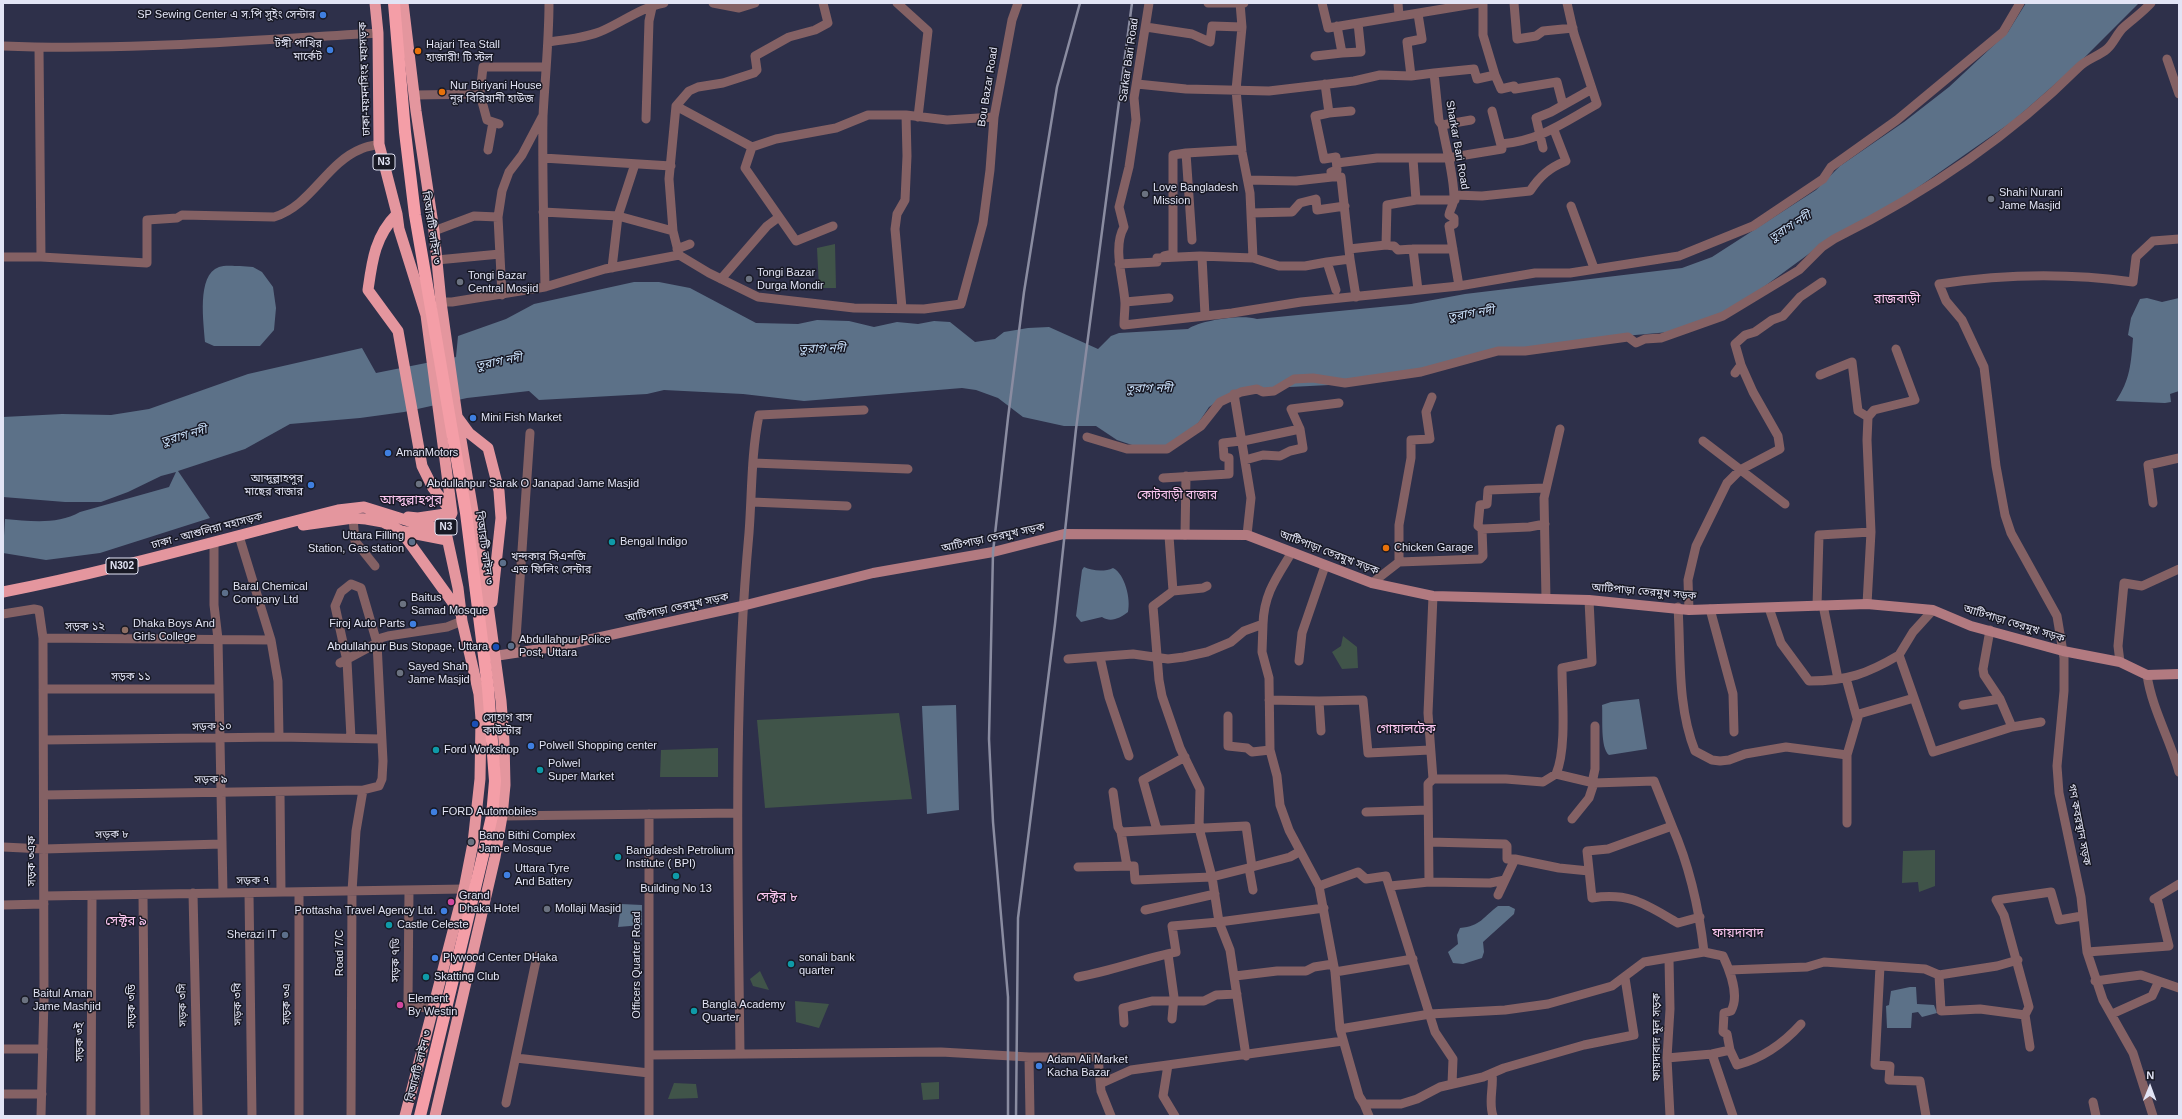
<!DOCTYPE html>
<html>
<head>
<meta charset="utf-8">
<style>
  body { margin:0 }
  #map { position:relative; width:2182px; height:1119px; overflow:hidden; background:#2e304a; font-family:Helvetica,sans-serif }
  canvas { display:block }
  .frame { position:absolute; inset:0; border:4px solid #e2e4f5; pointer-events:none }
  .north { position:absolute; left:2130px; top:1067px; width:40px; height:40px; -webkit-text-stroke:3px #181925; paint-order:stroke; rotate:1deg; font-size:11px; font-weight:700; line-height:16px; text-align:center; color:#e2e4f5 }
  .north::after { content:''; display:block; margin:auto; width:14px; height:18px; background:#e2e4f5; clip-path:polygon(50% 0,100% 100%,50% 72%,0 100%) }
</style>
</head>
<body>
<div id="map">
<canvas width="2182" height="1119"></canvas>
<div class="frame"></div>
<div class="north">N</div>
</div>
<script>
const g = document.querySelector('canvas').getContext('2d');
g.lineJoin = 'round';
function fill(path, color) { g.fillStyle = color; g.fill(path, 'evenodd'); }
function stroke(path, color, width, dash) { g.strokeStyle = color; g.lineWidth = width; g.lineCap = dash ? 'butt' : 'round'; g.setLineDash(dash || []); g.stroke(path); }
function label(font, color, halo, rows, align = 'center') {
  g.font = font + ' Helvetica,"Noto Sans Bengali",sans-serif'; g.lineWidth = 3; g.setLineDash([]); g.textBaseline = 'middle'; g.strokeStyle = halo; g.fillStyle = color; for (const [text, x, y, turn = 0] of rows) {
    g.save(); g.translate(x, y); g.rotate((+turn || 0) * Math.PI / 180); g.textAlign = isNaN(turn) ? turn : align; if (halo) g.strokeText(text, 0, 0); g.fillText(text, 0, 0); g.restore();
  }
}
fill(new Path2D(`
  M835,244L836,288H819L817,248Z
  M1343,636L1357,647L1358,668L1342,669L1332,652L1341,646Z
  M899,713L912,799L765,808L757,720Z
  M718,748V777H660L661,750Z
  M1935,850V886L1919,892L1918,882L1902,883L1903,851Z
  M760,971L769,990L753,986L750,979Z
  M795,1001L829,1004L819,1028L796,1022Z
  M939,1082V1099L923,1100L921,1083Z
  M674,1083L696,1084L698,1098L668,1099Z`), '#405449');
fill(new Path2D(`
  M2026,3H2139L2079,63L2013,121L1900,200L1836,234L1739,305L1692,330L1624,336L1491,356L1369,383L1270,388L1224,397L1209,407L1199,422L1174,447L1153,452L1117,440L1096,426H1064L1023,417L998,398L976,390L962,388L804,401L743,394L664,390L647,394L539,400L529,391L467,398L404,412L360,418L290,424L245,449L178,471L210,518L100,553L46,560L3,553L5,519C30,521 57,525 80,512L169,487L176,472L161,476L128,492L101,502H65L3,497V417L62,414L111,415L149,409L248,374L362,348L376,373L456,357L458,336L506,319L534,304L634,282H659L690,288L756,323L798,324L817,320L849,321L874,327L897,322L918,324L934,321L950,322L975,342L995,339L1004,332L1028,328L1049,327L1098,349L1111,336L1119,333L1188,329C1201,320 1242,314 1257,319L1411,304L1465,294L1682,268L1712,257L1816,190L1840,166L1904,122L1949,87L2008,32Z
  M240,266L253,267L262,272L273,287L276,308L274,330L260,346H214L205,342C204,324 196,275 219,267C224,265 234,266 240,266Z
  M2147,298L2162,302L2179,298V391L2170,394L2171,402L2165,403L2116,401C2130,380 2131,364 2133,338L2128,335L2131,318L2140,299Z
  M1084,567C1092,571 1105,572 1113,568C1125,574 1131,599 1128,612C1120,618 1111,623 1102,617L1081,622L1076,616L1082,570Z
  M1639,699L1647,749L1609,755C1600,748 1603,717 1602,705L1611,702Z
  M956,705L959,810L927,814L922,706Z
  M621,904L642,905V925L618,927Z
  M1498,906H1509L1515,909L1514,914L1483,942L1484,952L1482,958L1463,964L1453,963L1448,952L1458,944L1457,935L1460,928C1481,926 1483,917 1498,906Z
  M1910,987H1916L1917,1004L1934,1005L1937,1013L1922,1017L1918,1012L1912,1013L1911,1028H1887L1886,1006L1889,1005L1891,991Z`), '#5c7188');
stroke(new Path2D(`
  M713,3L739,8L755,3
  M897,3L928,31L918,117
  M1149,3L1134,98L1136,120L1129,167L1119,207L1124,227C1112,248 1124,280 1125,303C1125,310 1124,318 1124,325L1232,313L1301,302L1459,286L1535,273H1570L1679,256L1753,226L1823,179L1831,167L1897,120L2003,32L2020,3
  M1208,3H1244
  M1240,3L1242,27L1236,90L1242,152L1250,193L1253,258
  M1322,3L1328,28L1479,3
  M1398,3L1399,15
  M1483,3V35L1495,75
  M1514,3L1517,39L1536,36L1543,31L1573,28
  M1146,27L1192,34L1210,42L1212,26L1242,27
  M549,42C567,39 587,38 604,30C624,21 642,7 664,3
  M3,46C128,51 253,40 378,33
  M1342,53L1361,52L1358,23
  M1315,56L1342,53L1337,26
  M2167,59L2179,94
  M1434,73L1474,69L1477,79L1495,75L1501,89L1514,86L1515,89L1557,82L1563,105
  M1411,76L1407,42L1422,39L1418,14
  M1137,84L1186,89L1269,91L1354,81L1380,75L1411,76L1434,73L1439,121L1442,125C1446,148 1454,175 1454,198C1454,204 1450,209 1449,215L1454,218V224L1449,226L1459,286
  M1325,84L1329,113L1315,116L1324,159L1336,157L1337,170L1331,172L1332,177H1341L1350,259L1327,262L1336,290
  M480,94L487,120L499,124
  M415,95L480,94L483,67H546
  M676,106L752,147L776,139L836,128L868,115H906L947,120L994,117
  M1329,113L1351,111
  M646,119L649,21L653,3
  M1442,125L1471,120
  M1501,144C1540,141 1564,122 1597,104L1574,34L1567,3
  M752,147L745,168L796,241L833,226
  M1543,148L1536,118L1551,112L1592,89
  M488,150L493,122
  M543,158L671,166
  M1337,163L1377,158H1447L1502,149L1492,111
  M1248,180L1296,181L1332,177
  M1454,195L1482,196L1530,191C1540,176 1549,168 1566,161L1554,130
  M1416,200H1455
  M1571,206L1594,268
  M543,212L618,216L673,231
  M1251,213L1292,212L1300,203L1316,199L1317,210L1345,206
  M434,231L474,216L498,217
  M1192,240L1186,153L1238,150L1242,152
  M677,249L690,244
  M1349,249L1386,245
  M1413,249L1398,250L1394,246L1386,245L1387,205L1416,200L1413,159
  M679,255L673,231L669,179L676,106L689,91L698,87L723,83L754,73L757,70L755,56L789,37L815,30L828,23L823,3
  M1164,256L1173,254V155L1186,153
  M3,257H41L39,48
  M41,257L147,263V220L177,218L182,215L274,217C311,206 326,163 361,149C367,146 373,146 379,144
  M1202,257L1205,315
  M1350,259L1356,297
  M437,260L500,254
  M1119,264L1157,262V258L1200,256L1253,258L1279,266H1305L1327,262
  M612,268L618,216L635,164
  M721,279L767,226L779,217
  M545,287C544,230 542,173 543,116C545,78 549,41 549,3
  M1418,290L1413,249H1453
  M502,295L498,217L502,191L509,172L522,155L542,117
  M441,302H452L545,287L605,269L679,255L709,273L758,297L854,308L924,309L961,304L983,223L990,170L994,117L1012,20L1018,3
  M1125,302L1169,298
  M902,308L895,229L897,214L905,200L907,156L906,115
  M1741,365L1735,344L1745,335L1755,332L1772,320L1783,316L1800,297L1822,282
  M1820,375L1852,362L1858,411L1868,417
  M1234,394L1251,498L1247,535
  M1087,437L1127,449H1167L1201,426L1220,402L1241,392L1257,389L1263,392L1274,391L1294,379L1313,378L1345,383L1421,372L1498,351H1525L1628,337L1636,343L1645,339L1661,338L1723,316L1799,270L1822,247L1834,239C1924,194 2008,138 2079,67C2087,59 2099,56 2107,49C2114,43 2117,33 2124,27C2133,19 2143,12 2151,3
  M1243,441L1300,429L1291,409L1339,403
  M1703,441L1785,504
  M1245,460L1263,455L1280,456L1290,451L1303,448L1300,429
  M753,463L908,469
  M1163,478L1229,474V458L1224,457L1223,443L1241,441
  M752,502L847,506
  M2153,503L2148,465L2179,458
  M353,518L355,541L375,566
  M1482,529L1478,526L1480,505L1487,504L1488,490L1546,488
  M1871,532L1867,440L1868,417L1874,410L1915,400L1896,349
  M1185,535L1186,476
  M239,536L271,640L278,681L279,737
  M1169,536L1173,591L1153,606L1159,680L1162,696L1180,748L1200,789L1199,828L1212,877L1219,922L1230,950L1246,1056
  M214,543V605L218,639L223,893
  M1399,562L1480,559L1483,556L1482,529L1529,527L1545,524
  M1372,583L1399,562V525L1411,458V440L1430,439L1426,412L1432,397
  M1173,591L1203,588L1207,586
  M1546,599L1544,498L1560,429
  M1823,605L1838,679
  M1817,606L1819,535L1871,532L1867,604
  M1678,607C1681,655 1677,706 1695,751L1712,760L1720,761L1729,760L1745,754L1786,747L1847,755L1859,714L1914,698
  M1769,608L1781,643L1809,681C1847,681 1867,674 1899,655
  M1710,609L1733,694L1734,732
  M1689,610L1688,580L1696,546L1727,483L1740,470L1780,449L1778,436L1753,392L1741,365L1735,373
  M1933,610L1913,632L1899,655L1933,752L2012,727
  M3,614L34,609L39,610L43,638L44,999L41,1116
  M1263,624L1262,652L1269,678L1270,750L1277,776L1280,805L1289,830L1319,886L1335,972L1340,1029L1359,1096L1364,1104L1369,1116
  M1990,630L1983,669L1984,675L2000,699L2012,727L2041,722
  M43,638L271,640
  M515,653L530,433
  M1100,657L1109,697L1129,756
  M1068,659L1133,654L1168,659L1184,657L1207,652L1231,642L1244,631L1263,624C1264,593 1277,577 1292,552
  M1299,661L1302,633L1325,566
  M2120,662L2118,646L2124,583L2142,586L2179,569
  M340,663L377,643L361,588L351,584L341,592L335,606L347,661L351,738
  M2147,675C2152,709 2170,739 2179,772
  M1846,678L1857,718
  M43,689H219
  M1269,700L1319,701L1321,731
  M1319,701L1363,700L1368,753L1430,750
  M1963,705L2000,699
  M1228,716V746L1247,748L1252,752L1270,750
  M44,740L279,737L381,739
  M1556,774C1567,749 1562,697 1562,668L1592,662L1589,600
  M1433,779H1506L1543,782L1556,774L1594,783L1654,781L1672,826L1608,849L1587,851L1592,898C1631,892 1646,905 1678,923L1700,917
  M1592,783L1595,769V726
  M280,792L281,892
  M44,795L363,790L379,786L382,779L383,761L377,643L381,638L388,636L447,627L462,621
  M1366,812L1428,810
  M502,816L737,813
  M1572,819L1589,798L1594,783
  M1847,823V755
  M1672,826C1690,867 1699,908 1704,952
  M1157,830L1143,780L1185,757
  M1121,832L1127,866
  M1430,842L1505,844L1507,846V859H1515
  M3,847L44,849L222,844
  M1078,867L1134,866L1135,880L1212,877L1252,867L1246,826L1121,832L1118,827L1113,792
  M1252,867L1290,857L1299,852
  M1249,868L1253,890
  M1429,882L1428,784L1433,779L1428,713L1433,596
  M1319,886L1358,872L1366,879L1386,876L1435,1032L1453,1059L1452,1084
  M1390,886L1429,882L1490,883L1505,880
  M409,890L408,1001L410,1007L434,1008
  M299,892V1116
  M193,893L198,1116
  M249,893L252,1116
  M143,895L145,1116
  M1498,895L1515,859L1559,868L1589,871
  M44,896L464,889
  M3,905L44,904
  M1145,910L1215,894
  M2087,952L2169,946L2157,898L2154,899L2179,884
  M1168,954L1174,997L1172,1019
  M1669,959L1670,1009L1667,1058L1670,1116
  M1880,966L1875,1065L1890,1066L1889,1080L1920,1081L1926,1116
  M1729,970L1807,967L1824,962L1925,969L1939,975L1997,966L2018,960
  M1335,972L1413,959
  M1939,975L1941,1011L1980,1009L2025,1015
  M1235,976L1277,971H1306L1314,967L1333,964
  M1078,977C1111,971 1143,959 1176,952L1172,926L1219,922L1324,908
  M2095,981L2141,975L2179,988
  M2112,1014L2152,996L2159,981
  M1124,1023L1123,1008L1152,1001H1204L1216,995L1237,994
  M1340,1029L1430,1014L1505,1010L1548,1004L1612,986L1644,962L1704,952L1723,956C1730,971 1740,995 1731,1011L1724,1013L1723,1032L1727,1034L1730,1050
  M2030,1047L2025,1015L2029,1007L2004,915L1996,900L2051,892L2059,920L2082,916
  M3,1049H43
  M740,1054C738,880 733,706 749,533C752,494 751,454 759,415L864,410
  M1712,1054L1733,1116
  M649,1055L941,1052L1029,1057H1098L1101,1091L1111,1116
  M1029,1057L1030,1116
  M516,1058L649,1073
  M1667,1058L1712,1054L1730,1050L1737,1065C1763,1058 1783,1044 1801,1024
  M1168,1065L1163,1096L1175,1116
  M1492,1073C1494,1088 1488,1101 1493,1116
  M1102,1083L1131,1070L1343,1041
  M3,1094H42
  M2093,1102L2096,1116
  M506,1103L537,956
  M1364,1104H1401L1417,1099L1440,1087L1483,1077L1504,1068L1584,1045L1634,1035L1625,978
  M91,1116L92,896
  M351,1116L352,891L356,831L363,790
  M649,1116V814
  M2153,1116L2133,1053L2103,1000L2087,952L2081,897L2059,793L2057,766L2064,691V658L2057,616L2011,533L2005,515L1996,466L1984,367L1962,320L1946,301L1939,284C2003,274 2069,273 2133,282L2136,257L2153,241L2179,239`), '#846164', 9);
stroke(new Path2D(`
  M495,656L560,646L742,606L873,573L993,552L1064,534L1247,535L1372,583L1433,596L1589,600L1689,610L1867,604L1933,610L1971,626L2063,651L2120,662L2147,675L2179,674`), '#b27a80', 10);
stroke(new Path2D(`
  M375,3L378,33L379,144L397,214L399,229L426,315L452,513L445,528L458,588L462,621L479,694L481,719L480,779L473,843L464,889L405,1116
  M403,3L416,111L434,231L441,302L457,416L485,583L501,701L504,741L505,785L502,816L495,857L435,1116
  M397,214C375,236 372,261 368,290L398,331L422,466L433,488L452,513L418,518L408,517
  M458,418L469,433L488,448L499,491L501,518L492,602
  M303,525L353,518L366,519L383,522L401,531L447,540
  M401,531L461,614
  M3,592C116,570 226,538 338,510L364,507L425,526L445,528`), '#e4969e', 11);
stroke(new Path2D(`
  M394,3L405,132L415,215L466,513L488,688L495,781L492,816L484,851L420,1116`), '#f49ea7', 12);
stroke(new Path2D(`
  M1008,1116V997L993,822L989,739L993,552L1008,418L1024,292L1043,173L1057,87L1080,3
  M1016,1116L1018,918L1055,624L1076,429L1132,3`), '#8a8ca1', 2.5);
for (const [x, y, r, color] of [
  [323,15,4,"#3f7fe0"],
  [330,50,4,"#3f7fe0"],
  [418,51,4,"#e8710a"],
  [442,92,4,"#e8710a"],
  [1145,194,4,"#6b7280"],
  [1991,199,4,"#6b7280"],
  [749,279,4,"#6b7280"],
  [460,282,4,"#6b7280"],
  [473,418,4,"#3f7fe0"],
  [388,453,4,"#3f7fe0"],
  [419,484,4,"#6b7280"],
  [311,485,4,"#3f7fe0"],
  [412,542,4,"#5c6f8a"],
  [612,542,4,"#0f9aa8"],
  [1386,548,4,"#e8710a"],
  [503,563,4,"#5c6f8a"],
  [225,593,4,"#5c6f8a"],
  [403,604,4,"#6b7280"],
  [413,624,4,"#3f7fe0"],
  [125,630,4,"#8d6e63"],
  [511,646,4,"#5c6f8a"],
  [496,647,4,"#1a4fb4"],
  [400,673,4,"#6b7280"],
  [475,724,4,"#1a4fb4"],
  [531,746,4,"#3f7fe0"],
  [436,750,4,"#0f9aa8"],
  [540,770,4,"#0f9aa8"],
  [434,812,4,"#3f7fe0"],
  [471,842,4,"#6b7280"],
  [618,857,4,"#0f9aa8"],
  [507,875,4,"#3f7fe0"],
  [676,876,4,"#0f9aa8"],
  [451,902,4,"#d1479c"],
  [547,909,4,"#6b7280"],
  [444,911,4,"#3f7fe0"],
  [389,925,4,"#0f9aa8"],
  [285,935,4,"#5c6f8a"],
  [435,958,4,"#3f7fe0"],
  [791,964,4,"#0f9aa8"],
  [426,977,4,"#0f9aa8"],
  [25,1000,4,"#6b7280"],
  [400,1005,4,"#d1479c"],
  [694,1011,4,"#0f9aa8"],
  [1039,1066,4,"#3f7fe0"]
]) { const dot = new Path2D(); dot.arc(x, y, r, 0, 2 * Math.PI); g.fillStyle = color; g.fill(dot); stroke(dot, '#181925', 1.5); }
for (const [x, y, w] of [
  [384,162,22],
  [446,527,22],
  [122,566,32]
]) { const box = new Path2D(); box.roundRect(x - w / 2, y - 8, w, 16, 3); g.fillStyle = '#181925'; g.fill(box); stroke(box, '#e2e4f5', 1); }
label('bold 10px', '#e2e4f5', null, [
  ["N3",384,162],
  ["N3",446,527],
  ["N302",122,566]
]);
label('11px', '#e2e4f5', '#181925', [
  ["SP Sewing Center এ স.পি সুইং সেন্টার",315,15,"right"],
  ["টঙ্গী পাখির",322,44,"right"],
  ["মার্কেট",322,57,"right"],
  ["Hajari Tea Stall",426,45],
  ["হাজারী! টি স্টল",426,58],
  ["Nur Biriyani House",450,86],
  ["নূর বিরিয়ানী হাউজ",450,99],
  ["Love Bangladesh",1153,188],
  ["Mission",1153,201],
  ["Shahi Nurani",1999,193],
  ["Jame Masjid",1999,206],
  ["Tongi Bazar",757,273],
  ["Durga Mondir",757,286],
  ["Tongi Bazar",468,276],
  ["Central Mosjid",468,289],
  ["Mini Fish Market",481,418],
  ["AmanMotors",396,453],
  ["আব্দুল্লাহপুর",303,479,"right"],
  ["মাছের বাজার",303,492,"right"],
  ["Abdullahpur Sarak O Janapad Jame Masjid",427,484],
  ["Uttara Filling",404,536,"right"],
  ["Station, Gas station",404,549,"right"],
  ["Bengal Indigo",620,542],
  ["Chicken Garage",1394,548],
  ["খন্দকার সিএনজি",511,557],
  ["এন্ড ফিলিং সেন্টার",511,570],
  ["Baral Chemical",233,587],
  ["Company Ltd",233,600],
  ["Baitus",411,598],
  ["Samad Mosque",411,611],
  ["Dhaka Boys And",133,624],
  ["Girls College",133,637],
  ["Firoj Auto Parts",405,624,"right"],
  ["Abdullahpur Police",519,640],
  ["Post, Uttara",519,653],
  ["Abdullahpur Bus Stopage, Uttara",488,647,"right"],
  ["Sayed Shah",408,667],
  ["Jame Masjid",408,680],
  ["সোহাগ বাস",483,718],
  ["কাউন্টার",483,731],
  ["Polwell Shopping center",539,746],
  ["Ford Workshop",444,750],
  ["Polwel",548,764],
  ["Super Market",548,777],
  ["FORD Automobiles",442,812],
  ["Bano Bithi Complex",479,836],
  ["Jam-e Mosque",479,849],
  ["Bangladesh Petrolium",626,851],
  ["Institute ( BPI)",626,864],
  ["Uttara Tyre",515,869],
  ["And Battery",515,882],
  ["Building No 13",676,889,"center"],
  ["Grand",459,896],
  ["Dhaka Hotel",459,909],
  ["Mollaji Masjid",555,909],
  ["Prottasha Travel Agency Ltd.",436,911,"right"],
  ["Castle Celeste",397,925],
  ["Sherazi IT",277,935,"right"],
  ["Plywood Center DHaka",443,958],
  ["sonali bank",799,958],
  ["quarter",799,971],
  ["Skatting Club",434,977],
  ["Baitul Aman",33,994],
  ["Jame Mashjid",33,1007],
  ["Element",408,999],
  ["By Westin",408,1012],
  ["Bangla Academy",702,1005],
  ["Quarter",702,1018],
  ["Adam Ali Market",1047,1060],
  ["Kacha Bazar",1047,1073]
], 'left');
label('11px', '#e2e4f5', '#181925', [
  ["Sarkar Bari Road",1129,60,-82],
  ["ঢাকা-ময়মনসিংহ মহাসড়ক",365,79,-92],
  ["Bou Bazar Road",988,87,-81],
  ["Sharkar Bari Road",1457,145,80],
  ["বিআরটি লাইন ৩",431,228,81],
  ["ঢাকা - আশুলিয়া মহাসড়ক",207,531,-15],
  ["আটিপাড়া তেরমুখ সড়ক",993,538,-12],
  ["বিআরটি লাইন ৩",484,548,82],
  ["আটিপাড়া তেরমুখ সড়ক",1329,553,21],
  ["আটিপাড়া তেরমুখ সড়ক",1644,592,5],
  ["আটিপাড়া তেরমুখ সড়ক",677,608,-12],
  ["আটিপাড়া তেরমুখ সড়ক",2014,624,17],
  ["সড়ক ১২",85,627],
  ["সড়ক ১১",131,677],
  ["সড়ক ১০",212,727,-1],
  ["সড়ক ৯",211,780,-1],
  ["গণ কবরস্থান সড়ক",2079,825,79],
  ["সড়ক ৮",112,835,-2],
  ["সড়ক ৩এফ",32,861,-90],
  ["সড়ক ৭",253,881,-1],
  ["Road 7/C",340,953,-90],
  ["সড়ক ৭ডি",396,960,-89],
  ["Officers Quarter Road",637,965,-90],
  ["সড়ক ৩বি",238,1004,-91],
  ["সড়ক ৩এ",287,1004,-90],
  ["সড়ক ৩সি",183,1005,-91],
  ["সড়ক ৩ডি",132,1006,-90],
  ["ফায়দাবাদ মূল সড়ক",1657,1037,-90],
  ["সড়ক ৩ই",80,1042,-90],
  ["বিআরটি লাইন ৩",419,1066,-76]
]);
label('italic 12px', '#c8dff9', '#181925', [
  ["তুরাগ নদী",1790,227,-32],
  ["তুরাগ নদী",1471,314,-9],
  ["তুরাগ নদী",822,349,-1],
  ["তুরাগ নদী",499,362,-11],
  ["তুরাগ নদী",1149,389],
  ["তুরাগ নদী",184,436,-16]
]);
label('12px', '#fec9f3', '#181925', [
  ["কোটবাড়ী বাজার",1177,496]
]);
label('13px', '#fec9f3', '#181925', [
  ["রাজবাড়ী",1897,299],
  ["আব্দুল্লাহপুর",411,500],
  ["গোয়ালটেক",1406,729],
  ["সেক্টর ৮",777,897],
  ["সেক্টর ৯",126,921],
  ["ফায়দাবাদ",1738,933]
]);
</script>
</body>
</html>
